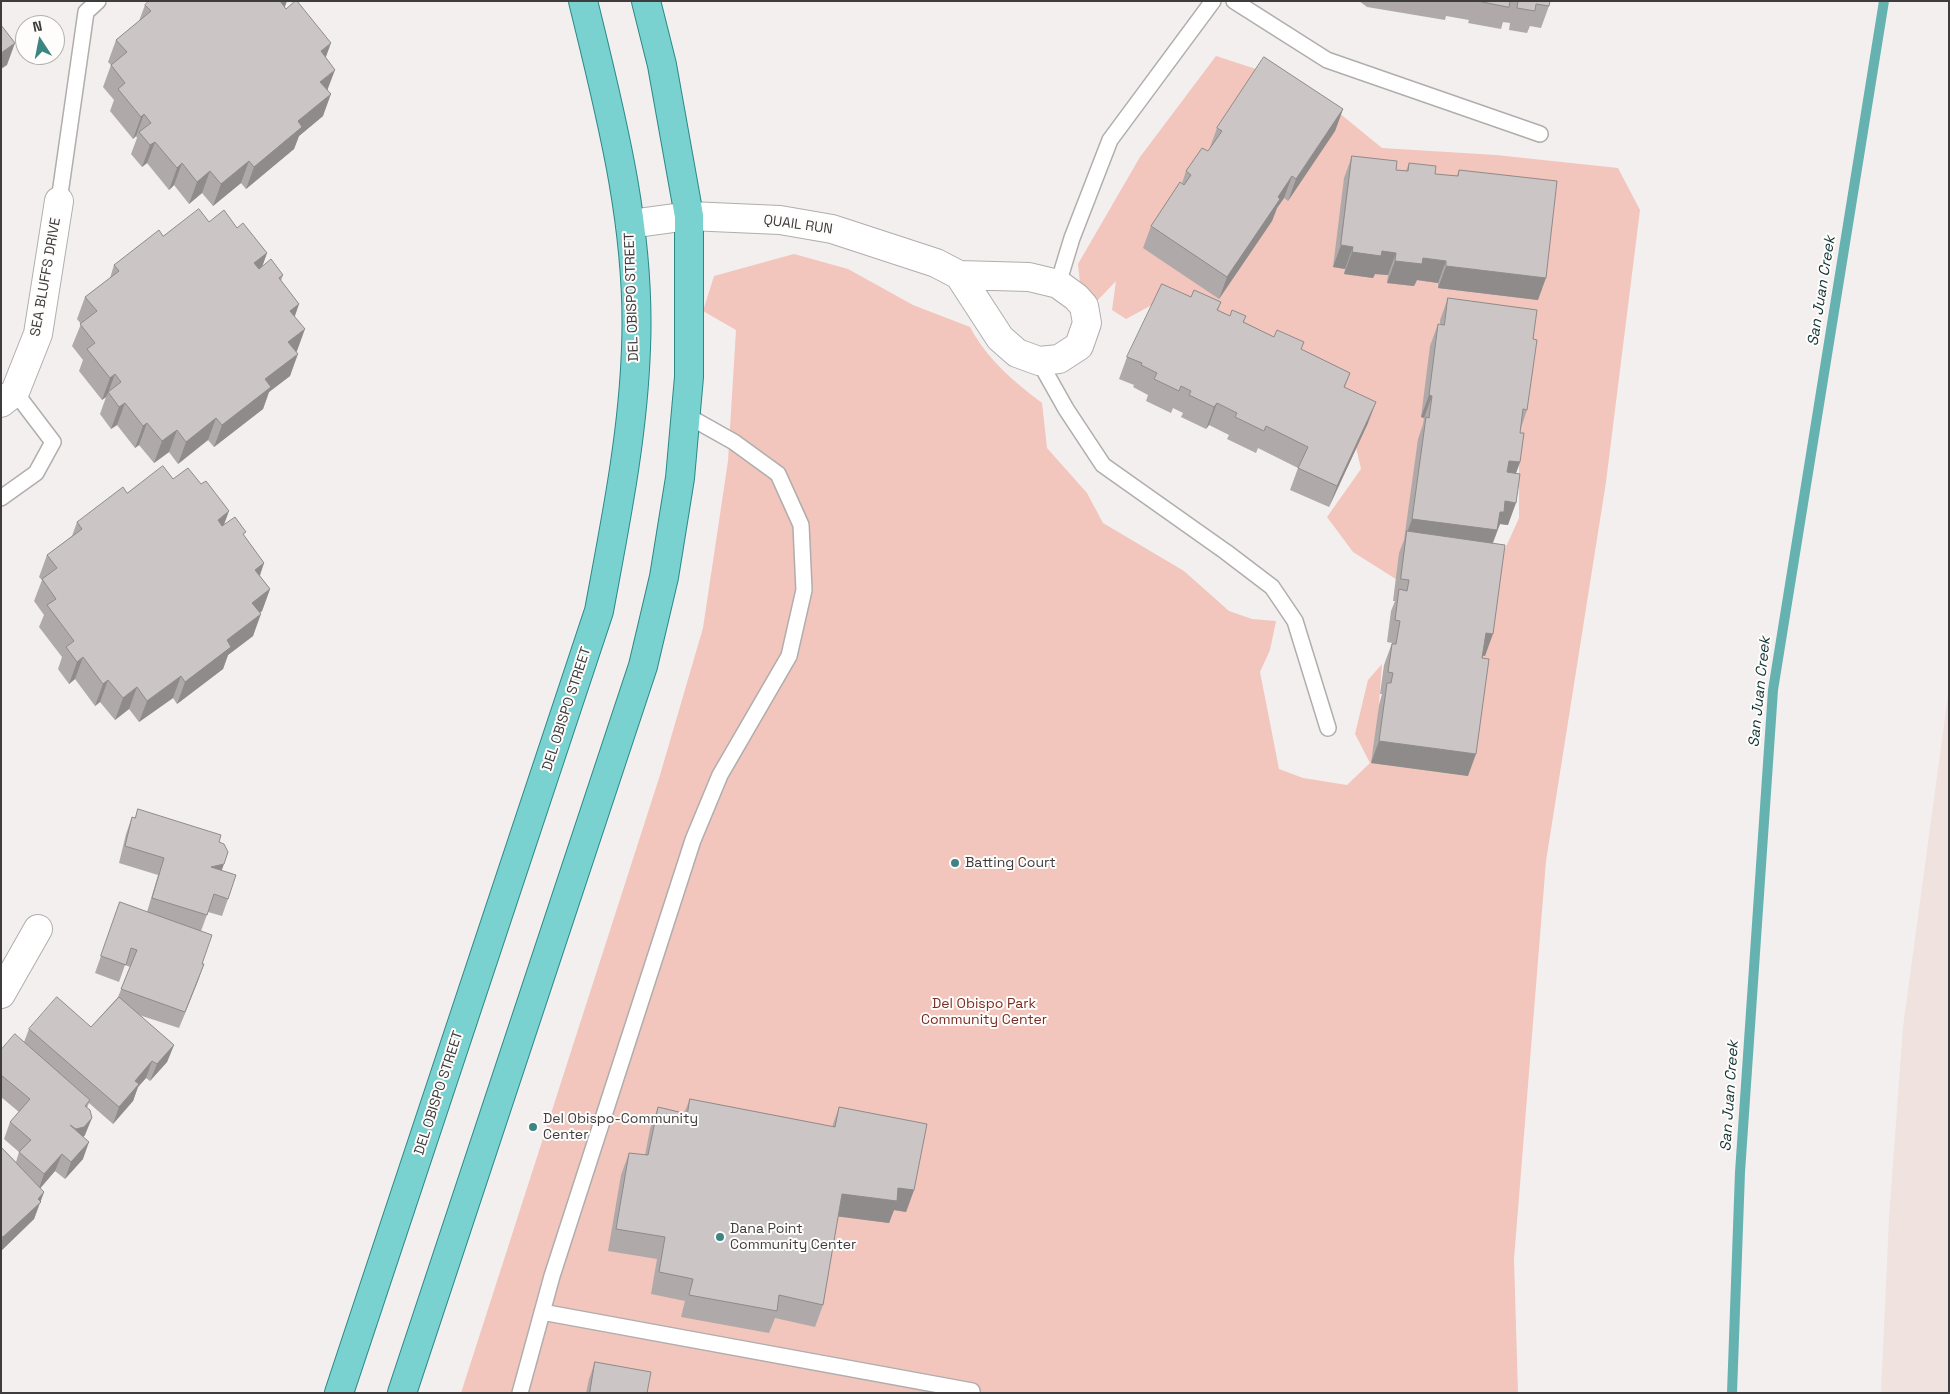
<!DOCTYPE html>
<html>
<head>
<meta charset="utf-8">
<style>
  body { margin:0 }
  #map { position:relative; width:1950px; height:1394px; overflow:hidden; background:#f3efee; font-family:"Space Grotesk",sans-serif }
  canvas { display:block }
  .frame { position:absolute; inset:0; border:2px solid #3e3c3c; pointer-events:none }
  .north { position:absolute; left:15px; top:15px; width:50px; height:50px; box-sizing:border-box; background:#fffdfc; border:1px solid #b2b0af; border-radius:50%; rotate:349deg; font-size:14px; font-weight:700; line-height:20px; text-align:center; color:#3e3c3c }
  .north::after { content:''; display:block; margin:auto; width:18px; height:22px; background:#3c8583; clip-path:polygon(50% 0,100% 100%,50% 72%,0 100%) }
</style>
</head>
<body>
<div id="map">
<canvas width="1950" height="1394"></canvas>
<div class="frame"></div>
<div class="north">N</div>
</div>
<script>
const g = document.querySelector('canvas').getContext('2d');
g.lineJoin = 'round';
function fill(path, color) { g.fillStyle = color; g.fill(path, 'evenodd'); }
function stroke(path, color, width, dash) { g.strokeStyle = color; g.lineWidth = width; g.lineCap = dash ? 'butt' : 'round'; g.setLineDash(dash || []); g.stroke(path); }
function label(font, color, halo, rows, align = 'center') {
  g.font = font + ' "Space Grotesk",sans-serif'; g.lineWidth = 4; g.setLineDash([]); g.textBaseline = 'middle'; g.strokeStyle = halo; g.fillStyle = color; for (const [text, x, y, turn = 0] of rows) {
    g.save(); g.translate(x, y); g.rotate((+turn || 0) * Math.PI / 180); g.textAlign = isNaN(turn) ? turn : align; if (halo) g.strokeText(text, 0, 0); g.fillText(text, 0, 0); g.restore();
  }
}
fill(new Path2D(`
  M1949,688V1393H1881L1889,1218L1903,1027Z`), '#efe2df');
fill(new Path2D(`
  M1216,56L1305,85L1382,148L1496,155L1618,168L1640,210L1606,482L1546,861L1514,1259L1518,1393H461L660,775L703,628L728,461L736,330L703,311L714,276L794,254L848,269L913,305L970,327C987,359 1013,381 1042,403L1047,448L1087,493L1103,523L1184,571L1229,611L1252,619L1276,621L1270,650L1260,672L1279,769L1303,778L1347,785L1370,763L1355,734L1368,680L1382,664L1375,758L1387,765L1468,776L1474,680L1497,567L1519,518V446L1410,588L1353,552L1327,517L1361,469L1346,403L1161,300L1126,319L1112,310L1116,281L1096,302L1081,293L1078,264L1140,157Z`), '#f2c5bd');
stroke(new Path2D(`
  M1732,1393L1740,1172L1773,690L1884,1`), '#66b2b0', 10);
const lane = new Path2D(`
  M1234,1L1327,60L1540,134
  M59,201L86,12L98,1
  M1058,284L1072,238L1110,140L1213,1
  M1039,361L1066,409L1103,465L1226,552L1272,587L1295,621L1328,728
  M1,498L36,473L53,442L15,392
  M542,1312L972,1391V1393
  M520,1393L552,1276L693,840L720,775L789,656L804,590L801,525L778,474L734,442L686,415`);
const street = new Path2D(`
  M1,403L15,392L38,334L59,201
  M1,994L38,929`);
const secondary = new Path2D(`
  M630,224L689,216L780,220L832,229L936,263L959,275L1029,277L1058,284L1076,297L1084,306L1087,323L1079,346L1059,359L1039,361L1017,353L1000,338L959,275`);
const primary = new Path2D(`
  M339,1393L599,611C615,524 633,437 636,348C641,230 611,115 583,1
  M402,1393L643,666L664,577L680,478L689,377V216L662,65L646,1`);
stroke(lane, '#b1adac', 18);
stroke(street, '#b1adac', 30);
stroke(secondary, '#b1adac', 30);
stroke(primary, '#2a8987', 30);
stroke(lane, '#fff', 15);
stroke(street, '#fff', 28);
stroke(secondary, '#fff', 28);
stroke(primary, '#79d1d0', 28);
fill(new Path2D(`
  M287,1L284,7L325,57L328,91L323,116L299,136L294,149L246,189L241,183L213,206L202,193L189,204L174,185L169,190L147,163L142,167L131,154L137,138L136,136L133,139L110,111L114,100L103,87L111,65L108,62L116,40L139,21L145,5Z
  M1359,1H1550L1549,6L1541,28L1530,26L1527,33L1509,30L1510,23L1503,22L1501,29L1468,23L1469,20L1446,16L1445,20L1367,7Z
  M1343,109L1335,131L1288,201L1284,198L1277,208L1272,221L1219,299L1143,248L1151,226L1182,183L1186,171L1209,150L1217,128Z
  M1352,156L1396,170L1406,171L1409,163L1435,174L1457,176L1459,170L1538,300L1438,288V283L1417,280L1414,286L1387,283L1388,275L1375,274L1373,278L1344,274L1345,269L1333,267L1344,178Z
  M209,222L237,228L267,253L262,267L283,275L281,281L299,304L295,316L297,351L290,376L269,392L263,409L214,447L208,440L178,464L169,452L154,463L139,445L135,448L117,425L111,429L100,414L106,397L102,400L79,371L83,360L72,346L81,324L77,319L85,297L110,278L114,265L163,236Z
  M1191,297L1221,302L1218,310L1230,316H1246L1244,322L1274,337L1304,342L1301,349L1350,373L1345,387L1368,423L1329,507L1290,490L1298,468L1258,448L1256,453L1227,439L1229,435L1209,425L1206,429L1181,417L1183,413L1173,408L1171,413L1146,401L1148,395L1133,387L1134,385L1119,379L1127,357Z
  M1448,298L1533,339L1527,410L1520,431V462L1516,473L1508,525L1500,524L1493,543L1485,656L1483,655L1468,776L1371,763L1379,705L1382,694H1380L1384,665L1392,643L1387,642L1391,611L1395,601H1393L1399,553L1404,540L1418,439L1423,424L1424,418L1421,417L1430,346L1438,324L1440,325V320Z
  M173,479L224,525L244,536L264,563L260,576L270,589L262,611L260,613L253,636L228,655L223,669L177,704L173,698L139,722L129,709L115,720L100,702L95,706L75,679L69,684L58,669L62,657L39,627L44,615L34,601L42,580L39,577L47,555L72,536L77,522L127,493Z
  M132,817L219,842L222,870L228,899L222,916L208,912L201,931L202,964H204L179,1028L139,1015L174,1045L167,1062L150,1081L146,1078L138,1087L133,1101L113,1124L89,1103L87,1108L85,1135L83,1137V1159L65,1179L55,1171L40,1188L44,1192L34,1219L1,1251V1147L16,1162L19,1152L4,1139L10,1122L19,1112L1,1097V1050L24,1042L29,1029L91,1027L118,997L130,967L125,965L119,982L95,973L120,902L147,912L158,875L119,863L126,834Z
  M690,1099L832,1127L839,1107L914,1190L906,1212L894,1210L889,1223L838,1216L823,1305L815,1327L775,1318L769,1333L681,1317L685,1301L651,1294L657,1259L608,1251L621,1175L629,1153L645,1155L650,1129L658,1107L684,1113Z
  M595,1362L647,1393H586L589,1379Z`), '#afaaa9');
fill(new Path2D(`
  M280,1H287L282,15Z
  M15,43L7,65L1,69V53Z
  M331,43L323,65L321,51Z
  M335,70L327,91L320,82Z
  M331,94L323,116L299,136L294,149L246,189L254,167L298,121Z
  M1343,109L1335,131L1288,201L1296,179Z
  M144,114L136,136L133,139L141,117Z
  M155,142L147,163L142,167L150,145Z
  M249,161L241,183L213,206L221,184Z
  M182,163L174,185L169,190L177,168Z
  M210,171L202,193L189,204L197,182Z
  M1292,176L1284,198L1277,208L1272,221L1219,299L1227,277L1278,197Z
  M1341,245L1353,247L1345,269L1333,267Z
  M1382,251L1396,253L1388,275L1375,274L1373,278L1344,274L1352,252Z
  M267,253L259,275L254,263Z
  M1423,258L1446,261L1438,283L1417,280L1414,286L1387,283L1395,261Z
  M1446,266L1546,278L1538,300L1438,288Z
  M299,304L291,326L290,311Z
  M305,329L297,351L280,364L288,342Z
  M298,354L290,376L269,392L263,409L214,447L222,425L265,379Z
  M115,374L108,393L106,397L102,400L110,378Z
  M1429,395L1432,396L1424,418L1421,417Z
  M1376,402L1368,423L1329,507L1337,486Z
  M125,403L117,425L111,429L119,407Z
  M1217,403L1209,425L1206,429L1214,407Z
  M216,418L208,440L178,464L186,442Z
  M147,423L139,445L135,448L143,426Z
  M177,430L169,452L154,463L162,441Z
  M1509,461L1520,462L1512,484L1501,483Z
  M1505,501L1516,503L1508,525L1500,524L1489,552L1407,533L1412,519Z
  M229,511L221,533L218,520Z
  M264,563L256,585L255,570Z
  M270,589L262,611L244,625L252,603Z
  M261,614L253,636L228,655L223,669L177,704L185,682L227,640Z
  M1486,633L1493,634L1485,656L1478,655Z
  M83,657L75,679L69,684L77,662Z
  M181,676L173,698L139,722L147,701Z
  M108,680L100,702L95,706L103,684Z
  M137,687L129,709L115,720L123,698Z
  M1379,741L1476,754L1468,776L1371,763Z
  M224,864L218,881L211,867Z
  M204,964L198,981L179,1028L185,1012Z
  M174,1045L167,1062L150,1081L157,1064Z
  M152,1061L146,1078L138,1087L133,1101L113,1124L119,1107L135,1081Z
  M92,1118L85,1135L77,1144L69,1146L76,1129Z
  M89,1142L83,1159L65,1179L71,1162Z
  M62,1154L55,1171L38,1191L44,1174Z
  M898,1188L914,1190L906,1212L894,1210L889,1223L834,1216L842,1194Z
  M44,1192L34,1219L1,1251V1243L3,1237L38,1199Z`), '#8e8b8a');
const building = new Path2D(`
  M149,1H280L286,9L295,1H297L331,43L321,51L335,70L320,82L331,94L298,121L302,127L254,167L249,161L221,184L210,171L197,182L182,163L177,168L155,142L150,145L139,132L151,123L144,114L141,117L118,89L125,83L111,65L127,52L116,40L151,11L145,5Z
  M1478,1H1510L1509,7Z
  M1517,1H1550L1549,6L1536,4L1535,11L1517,8L1518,1Z
  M1,25L15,43L1,53Z
  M1264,57L1343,109L1296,179L1292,176L1278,197L1280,199L1227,277L1151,226L1180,182L1184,185L1191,175L1186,171L1202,148L1208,151L1222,131L1217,128Z
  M1352,156L1397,161L1396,170L1408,171L1409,163L1436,166L1435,174L1458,176L1459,170L1557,181L1546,278L1446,266V261L1423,258L1422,264L1395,261L1396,253L1382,251L1381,256L1352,252L1353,247L1341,245Z
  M199,209L209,222L224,210L237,228L243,223L267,253L254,263L259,269L271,259L283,275L279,278L299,304L290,311L305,329L288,342L298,354L265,379L271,387L222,425L216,418L186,442L177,430L162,441L147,423L143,426L125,403L119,407L108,392L121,382L115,374L110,378L87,349L95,343L80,324L97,311L85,297L119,271L114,265L159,230L163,236Z
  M1162,284L1191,297L1194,290L1221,302L1217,310L1230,316L1232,310L1246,316L1243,322L1274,337L1277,330L1304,342L1301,349L1350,373L1344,387L1376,402L1337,486L1298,468L1308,447L1266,426L1264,431L1235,417L1237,413L1217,403L1214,407L1189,395L1191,391L1181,386L1179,391L1154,379L1157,373L1141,365L1142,363L1127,357Z
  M1448,298L1537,310L1533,339L1537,340L1527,410L1523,409L1520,433H1524L1520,462L1509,461L1507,472L1520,474L1516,503L1505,501L1504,512H1500L1497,530L1412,519L1426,417L1429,418L1432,396L1429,395L1438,324L1444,325Z
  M163,466L173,479L188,468L201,484L206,481L229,511L218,520L222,526L235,517L246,532L243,534L264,563L255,570L270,589L252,603L261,614L227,640L231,647L185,682L181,676L147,701L137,687L123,698L108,680L103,684L83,657L77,662L66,647L74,641L47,605L56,599L42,579L57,568L47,555L82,529L77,522L123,487L127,493Z
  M1407,531L1505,545L1493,634L1486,633L1482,658L1489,659L1476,754L1379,741L1387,683H1391L1393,673L1388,672L1392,644H1396L1400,621L1395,620L1399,589L1407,591L1409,580L1401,579Z
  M138,809L221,835L219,842L224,844L228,852L224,864L211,867L236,875L228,899L214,894L207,915L152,898L164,858L125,846L132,817L135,818Z
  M120,902L212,935L202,964H204L185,1012L121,989L137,950L131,948L126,965L101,956Z
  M57,997L91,1027L119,997L174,1045L157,1064L152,1061L135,1081L139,1084L119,1107L29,1029Z
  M15,1034L90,1100L85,1106L90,1110L92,1118L84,1127L76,1129L70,1125L89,1142L71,1162L62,1154L44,1174L19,1152L31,1140L10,1122L30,1099L1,1075V1050Z
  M690,1099L835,1127L839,1107L927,1124L914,1190L898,1188L897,1201L842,1194L823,1305L779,1295L777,1311L689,1295L693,1279L659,1272L665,1237L616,1229L629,1153L648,1155L658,1107L687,1114Z
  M1,1147L44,1192L38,1199L41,1202L3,1237L1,1236Z
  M595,1362L651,1372L647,1393H590Z`);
fill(building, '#cbc6c5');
stroke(building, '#8e8b8a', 1);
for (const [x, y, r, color] of [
  [955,863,5,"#3c8583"],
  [533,1127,5,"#3c8583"],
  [720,1237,5,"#3c8583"]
]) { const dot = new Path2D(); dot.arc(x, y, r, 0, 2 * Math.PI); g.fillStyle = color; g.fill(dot); stroke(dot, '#fffdfc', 2); }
label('14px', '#3e3c3c', '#fffdfc', [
  ["QUAIL RUN",798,225,8],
  ["SEA BLUFFS DRIVE",46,277,-80],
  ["DEL OBISPO STREET",632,297,-92],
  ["DEL OBISPO STREET",567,709,-72],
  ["DEL OBISPO STREET",439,1093,-72]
]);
label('14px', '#3e3c3c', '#fffdfc', [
  ["Batting Court",965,863],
  ["Del Obispo-Community",543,1119],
  ["Center",543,1135],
  ["Dana Point",730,1229],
  ["Community Center",730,1245]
], 'left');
label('14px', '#772d23', '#fffdfc', [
  ["Del Obispo Park",984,1004],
  ["Community Center",984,1020]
]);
label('italic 15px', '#0e3433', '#fffdfc', [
  ["San Juan Creek",1822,291,-81],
  ["San Juan Creek",1760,692,-84],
  ["San Juan Creek",1730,1096,-86]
]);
</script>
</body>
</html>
